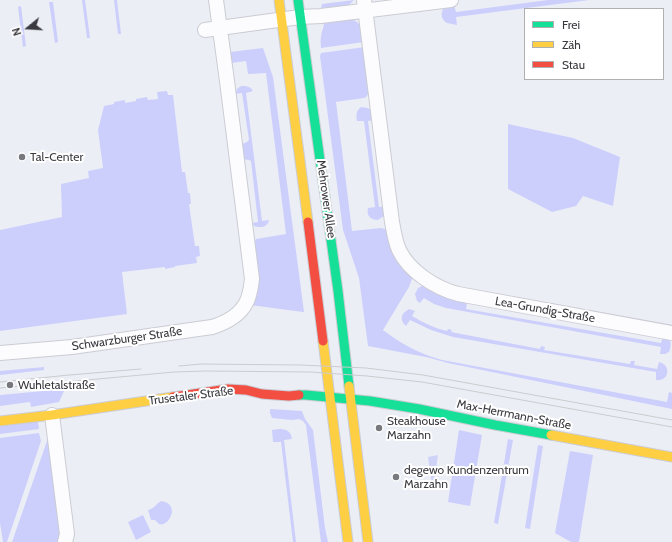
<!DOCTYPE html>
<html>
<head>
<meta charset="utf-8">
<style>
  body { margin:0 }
  #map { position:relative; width:672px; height:542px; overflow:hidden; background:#eceef6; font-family:Cabin,sans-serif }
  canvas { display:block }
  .legend { position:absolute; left:524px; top:8px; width:140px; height:72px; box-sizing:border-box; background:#fff; border:1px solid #b0b0b2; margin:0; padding:5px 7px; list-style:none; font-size:12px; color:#39393f }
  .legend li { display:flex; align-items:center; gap:8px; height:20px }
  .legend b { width:20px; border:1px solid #b0b0b2 }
  .north { position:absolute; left:8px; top:8px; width:40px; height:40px; -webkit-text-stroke:3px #fff; paint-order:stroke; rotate:252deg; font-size:11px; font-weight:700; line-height:16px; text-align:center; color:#39393f }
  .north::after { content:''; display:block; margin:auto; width:14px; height:18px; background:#39393f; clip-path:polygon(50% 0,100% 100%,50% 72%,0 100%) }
</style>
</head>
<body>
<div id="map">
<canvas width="672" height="542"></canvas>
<ul class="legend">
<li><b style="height:5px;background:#16e098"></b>Frei</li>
<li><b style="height:5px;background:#ffcf43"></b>Zäh</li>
<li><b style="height:5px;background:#f24e42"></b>Stau</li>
</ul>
<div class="north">N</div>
</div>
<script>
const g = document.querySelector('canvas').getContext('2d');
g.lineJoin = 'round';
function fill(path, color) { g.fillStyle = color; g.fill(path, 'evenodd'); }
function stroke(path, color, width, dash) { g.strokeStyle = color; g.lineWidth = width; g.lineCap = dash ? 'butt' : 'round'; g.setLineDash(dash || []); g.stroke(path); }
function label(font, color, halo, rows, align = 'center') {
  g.font = font + ' Cabin,sans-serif'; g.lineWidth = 4; g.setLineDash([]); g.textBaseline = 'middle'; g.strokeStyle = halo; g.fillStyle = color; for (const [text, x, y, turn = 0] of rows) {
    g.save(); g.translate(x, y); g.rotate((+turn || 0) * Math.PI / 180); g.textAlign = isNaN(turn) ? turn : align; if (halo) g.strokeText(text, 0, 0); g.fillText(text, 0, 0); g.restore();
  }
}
fill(new Path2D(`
  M82,0H85L90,38H87Z
  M114,0H117L121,34H118Z
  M354,0L350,4L347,6L321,8L322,4Z
  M548,0H589L456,17L457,25C454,24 450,24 447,23C441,20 440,13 444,8C447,6 451,6 454,5L456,12Z
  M49,2H53L58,42L55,43Z
  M21,6L26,46L23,47L18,7Z
  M348,19C362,20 363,31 364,42L321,48C321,45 320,41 321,37C321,32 324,28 324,23Z
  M365,47L370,92L366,97L364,98L336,102L352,231L381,228L385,229L387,231L411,276L412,279L409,287L383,330C401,344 420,354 442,360L667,402L669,392L672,393V409L448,363L426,357L368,346L359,278L343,230L320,56L321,53Z
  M263,48L273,77L304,312H303L250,305L254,243L256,239L286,234L266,73L248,74L246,61L232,63L230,52Z
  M241,86C246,86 250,86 253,91L246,93L262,221L269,220C268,228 259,228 254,226L251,223L258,222L251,161L249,160L243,159L242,144L247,142L249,140L242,93L235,94L237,89Z
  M167,91L168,95H173L182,172H185L188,193H190L191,204H189L195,246H199L200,256L196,257L197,263L175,266V267L165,269V267L122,272L127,314L0,331V230L62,217L61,184L89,178L88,171L103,168L98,130L104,106L114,104V102L125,100V103L136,101V99L147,97L148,100L158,99L157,92Z
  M361,107L368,108L372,111L374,120L368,121L379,207L385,206L384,216L378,220C371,220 366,216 368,208L375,207L364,121H357C356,115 356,111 361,107Z
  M508,124L573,138L620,157L613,206L583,196L576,206L552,212L508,189Z
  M422,286H425L467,302L466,309L661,343L663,336C672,339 672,344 669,352L665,354H660L661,347L446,308L434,304L424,298L420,303L417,301L415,294L418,288Z
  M409,309L415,311L412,316C424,323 434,328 447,331L448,329L452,330L451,332L456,333L540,349L541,346L545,347L544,350L630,364L631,361H635L634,365L657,369L659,362C672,365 669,382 656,380V372L453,337L431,330L410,320L406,326C399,320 401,313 409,309Z
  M44,367V370L0,375V371Z
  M65,389L59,402L31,407L30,402L0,406V395Z
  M270,409L302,411L305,419L313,430L325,528L328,542H321L306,425L303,421L299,419L292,420L272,418L270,413Z
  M38,421L39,429L0,434V426Z
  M279,429C286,429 291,431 292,439L284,440L296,542H293L281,442H273L272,430Z
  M459,430L482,435L470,506L448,502Z
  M39,433L41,441L7,542H3L0,523V438Z
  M48,438H50L63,534L60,542H12Z
  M508,439L513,440L498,524L494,523Z
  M538,445L543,446L530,529L525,528Z
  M570,451L593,455L579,542H571L555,533Z
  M161,501C182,504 168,528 159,524C158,523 156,521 155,520H151L148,510C154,509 156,504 161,501Z
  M143,515L151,532L136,540L128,522Z`), '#cccffb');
fill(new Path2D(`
  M438,455L435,476L433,484L432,485L428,457Z`), '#d0d3f8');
const street = new Path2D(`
  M364,0L392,222C394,232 395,241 399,250C409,271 435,288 458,294L672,333
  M205,30L300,17L321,16L451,0
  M0,353L72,347L212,327C225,323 239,316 246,303C250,296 251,287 252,279L227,81L216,0
  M52,415L67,534L65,542`);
const fast = new Path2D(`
  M298,0L338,291L349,386
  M299,395H306L370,401L419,409L495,425L551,435`);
const slow = new Path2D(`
  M279,0L308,222
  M323,341L348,542
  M349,386L368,542
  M0,421L52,415L173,397
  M551,435L672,457`);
const jam = new Path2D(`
  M308,222L323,341
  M173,397L228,389L246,390L262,394L289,396L299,395`);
stroke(street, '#cbccd3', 16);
stroke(fast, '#cbccd3', 11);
stroke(slow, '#cbccd3', 11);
stroke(jam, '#cbccd3', 11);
stroke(street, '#fcfcfe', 14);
stroke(fast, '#16e098', 9);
stroke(slow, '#ffcf43', 9);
stroke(jam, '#f24e42', 9);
stroke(new Path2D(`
  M179,366L201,364L300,365L366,368L423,375L672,420
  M0,382L69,375L141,369
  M0,388L174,372L206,371L311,372L367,376L422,382L672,427`), '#cbccce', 1);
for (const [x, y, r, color] of [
  [22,157,4,"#78787f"],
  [10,385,4,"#78787f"],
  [379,428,4,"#78787f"],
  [396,477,4,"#78787f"]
]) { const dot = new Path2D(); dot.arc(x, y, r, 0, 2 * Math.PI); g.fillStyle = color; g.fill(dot); stroke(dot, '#fff', 1.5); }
label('12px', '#39393f', '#fff', [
  ["Tal-Center",30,157],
  ["Wuhletalstraße",18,385],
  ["Steakhouse",387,421],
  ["Marzahn",387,435],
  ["degewo Kundenzentrum",404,470],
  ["Marzahn",404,484]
], 'left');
label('12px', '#39393f', '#fff', [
  ["Mehrower Allee",326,199,82],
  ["Lea-Grundig-Straße",545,310,10],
  ["Schwarzburger Straße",127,339,-8],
  ["Trusetaler Straße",191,396,-7],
  ["Max-Herrmann-Straße",514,415,11]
]);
</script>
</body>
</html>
